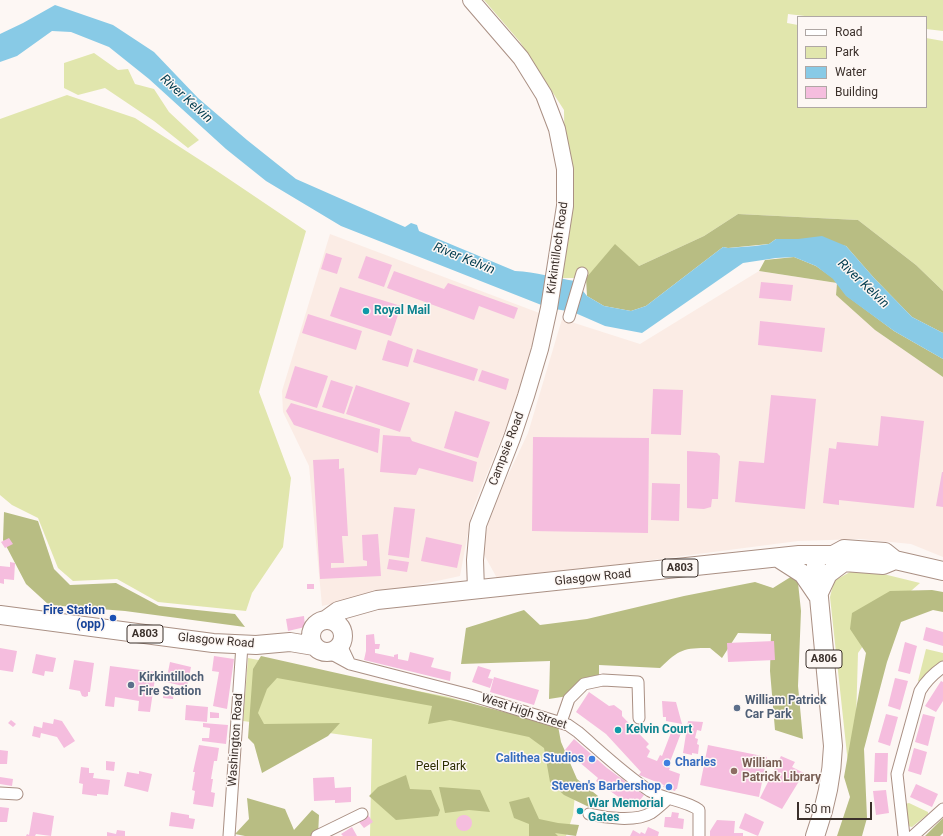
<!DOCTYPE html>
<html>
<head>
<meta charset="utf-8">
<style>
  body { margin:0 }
  #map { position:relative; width:943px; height:836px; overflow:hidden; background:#fdf7f4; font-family:Roboto,sans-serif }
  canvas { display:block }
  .legend { position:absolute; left:797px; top:16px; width:130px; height:92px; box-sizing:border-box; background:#fdf7f4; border:1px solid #afa7a4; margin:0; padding:5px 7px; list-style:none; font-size:12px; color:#3b302b }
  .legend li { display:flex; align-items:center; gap:8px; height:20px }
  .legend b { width:20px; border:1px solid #afa7a4 }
  .scale { position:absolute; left:797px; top:802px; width:75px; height:18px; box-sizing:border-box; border:2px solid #3b302b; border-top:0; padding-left:5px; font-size:12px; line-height:14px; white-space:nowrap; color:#3b302b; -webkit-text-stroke:3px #fdf7f4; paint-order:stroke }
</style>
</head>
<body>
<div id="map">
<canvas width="943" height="836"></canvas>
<ul class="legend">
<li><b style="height:5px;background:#fff"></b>Road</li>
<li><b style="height:11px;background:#e1e6ad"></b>Park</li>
<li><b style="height:11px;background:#88cae6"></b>Water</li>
<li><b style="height:11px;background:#f5bdde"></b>Building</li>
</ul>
<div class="scale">50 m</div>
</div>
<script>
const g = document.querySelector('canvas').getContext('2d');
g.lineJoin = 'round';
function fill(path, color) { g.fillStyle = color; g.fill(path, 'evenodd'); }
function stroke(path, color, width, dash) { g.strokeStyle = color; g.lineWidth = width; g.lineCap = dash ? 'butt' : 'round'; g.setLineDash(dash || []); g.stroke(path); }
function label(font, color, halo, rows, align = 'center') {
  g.font = font + ' Roboto,sans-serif'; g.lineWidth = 3; g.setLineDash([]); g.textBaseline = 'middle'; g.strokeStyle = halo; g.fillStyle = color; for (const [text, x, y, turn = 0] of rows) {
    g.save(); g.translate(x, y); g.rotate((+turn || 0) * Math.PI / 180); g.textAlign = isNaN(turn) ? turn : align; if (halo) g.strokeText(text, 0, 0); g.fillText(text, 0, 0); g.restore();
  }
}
fill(new Path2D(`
  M330,234L542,314L515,405L472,511L460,576L322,606L309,466L283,412L282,391Z
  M759,271L837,283L836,295L875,330L943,377V557L911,544L861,539L798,541L498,580L482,551L491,511L528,433L562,319L640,344Z`), '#fbece5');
fill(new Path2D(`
  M484,0H943V31L926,29V17H813L788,14L787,23L798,25V107H926V38L943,41V291L916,265L858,220L738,214L704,236L639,266L586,278H554L566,258L564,110L520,42Z
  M94,53L118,70L128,69L135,84L154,89L169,112L199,140L188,148L154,121L105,88L78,95L64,88V63Z
  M67,95L135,118L214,169L306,231L259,392L291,478L283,547L252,593L246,611L158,602L117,579L73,581L58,568L38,518L12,505L0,495V119Z
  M871,571L920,583L887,612L858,653L856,721L849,773L830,597L834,581L850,572Z
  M926,649L943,653V663L920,682L918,681Z
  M248,658L449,697L556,729L575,795L573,815L566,836H370L372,739L243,721Z
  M909,803L928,812V814L912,827L908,826L905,804Z`), '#e1e6ad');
fill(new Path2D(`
  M738,214L858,220L916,265L943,291V333L912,317L874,278L846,246L798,239H776L769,244L728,248L723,247L646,306L631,311L604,306L587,296L586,278L615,244L639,266L704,236Z
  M794,257L816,266L833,278L847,296L894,331L943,359V377L875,330L836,295L837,283L759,271L765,260Z
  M4,512L38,521L54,569L70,585L116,583L159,606L235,614L245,627L125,611L49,605L26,584L3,540Z
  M797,573L801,611L798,686L803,739L775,730L770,671L771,634L738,633L722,658L710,648C683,648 680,649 660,668L599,665V675L584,678L568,696L549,699L550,661L461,664L466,628L524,610L540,625L587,619L684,596L755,582L773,588Z
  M932,590L943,592V612L933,610L901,622L887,662L864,749L867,818L862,836H837L850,797L844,777L866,653L850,629L852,613L890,591Z
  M261,656L466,702L558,726L561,742L577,779L598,796L589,807L564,795L550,782L544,748L529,737L450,720L428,724L432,706L277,678L267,689L258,713L264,724L340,723L328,736L262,773L254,744L248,738L253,669Z
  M406,775L410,789L431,790L440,810L438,816L396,820L369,796L378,787Z
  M439,787L480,790L490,812L469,810L445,813Z
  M529,797L539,819L558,823L579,825L576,836L555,833L558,836H529V824L514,818L509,802Z
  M247,798L285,809L294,830L312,810L319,815L318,836H245L235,834L249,819Z
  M943,818V833L940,836H925Z`), '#b8bd83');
fill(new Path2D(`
  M55,5L113,25L154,52L198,98L247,140L296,179L405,227L411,223L417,225L419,231L515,271C536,272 555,278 575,281L587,296L604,306L631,311L646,306L723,247L728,248L755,246L769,244L776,239H798L822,236L846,246L874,278L912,317L943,333V359L894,331L846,296L833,279L816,266L794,257L776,258L743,263L642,333L605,326L573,312L549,308L341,226L266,181L226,149L149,79L109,47L71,32L52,31L17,56L0,62V34L23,23Z`), '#88cae6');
fill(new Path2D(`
  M326,253L342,258L337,274L321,269Z
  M366,256L392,265L384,287L358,278Z
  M394,271L444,289L448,283L518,308L514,319L479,306L474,320L387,288Z
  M761,282L793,285L791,301L759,298Z
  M340,287L401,306L391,336L330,316Z
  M308,314L362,331L356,350L302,333Z
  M760,321L825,328L822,352L758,345Z
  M388,340L413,349L408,367L382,360Z
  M417,349L478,369L474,381L413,362Z
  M295,366L328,376L317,408L285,398Z
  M482,370L509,379L506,390L478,381Z
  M331,380L353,387L344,414L322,407Z
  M356,385L410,403L400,432L346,414Z
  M653,389L683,390L681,435L651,434Z
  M771,395L816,399L805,509L735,502L739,461L764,463Z
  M291,403L380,429L378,453L294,425L286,411Z
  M455,411L490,422L478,458L444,448Z
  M881,416L924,421L914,508L839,500V505L823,503L829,448L836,449L837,442L878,446Z
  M383,435L410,437L412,441L477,462L473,482L419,468L416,475L380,472Z
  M533,437L649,438L648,533L532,531Z
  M687,451L717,453L720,456L718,499H712L711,507L704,509L687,508Z
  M339,459V469L344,468L348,536H342L344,563H331V568L367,566V561L363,560L362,535L378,534L381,576L320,579L313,460Z
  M942,472H943V507L936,506Z
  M652,483L680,484L679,521L651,520Z
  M394,507L415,509L409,558L388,555Z
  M426,537L462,545L457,568L421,561Z
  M9,538L13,544L5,548L1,542Z
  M389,559L409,562L407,572L387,569Z
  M10,562L15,563L14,580L4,579V584L0,583V566L10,567Z
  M307,584H314V589H307Z
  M304,616L305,627L288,631L286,619Z
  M926,627L943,632V646L923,640Z
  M374,634L375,644H380L379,649H375V653L394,657V655L398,654V659L408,661L410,652L434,658L431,667L451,672L450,681L364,660L366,651V635Z
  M774,641L775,660L728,662L727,643Z
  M905,642L917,646L910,674L898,671Z
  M0,648L17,651L13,672L0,670Z
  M36,654L56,658L53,672L45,671L44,676L32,673Z
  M214,656L234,659L227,709L213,706L219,672L212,671Z
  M74,660L94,663L90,692H88V696L85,697L82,696L80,691L69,689Z
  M170,662L191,667L187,687L166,682Z
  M110,666L156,672L150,712L138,711L139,701L115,697L114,707L105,706Z
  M478,666L491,670L488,678L493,679L490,688L472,682Z
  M494,677L539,690L534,705L490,692Z
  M895,678L908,681L900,710L888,706Z
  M941,681L943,682V701L936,712L925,706Z
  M164,690L174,691L173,699L163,698Z
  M589,692L609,706L614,705L622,711V716L649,744L646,747L650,751L647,757L657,761L660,755L662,756L672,730L681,733L668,767L670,768L669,770L680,774L677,789H676L675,791L663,787L664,785L639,775L641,772L606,734L576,712Z
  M662,701L676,702L682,724L666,721V717H663Z
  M186,705L208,707L207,722L185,720Z
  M210,712L219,713V718H210Z
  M886,714L898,717L890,746L878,742Z
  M923,714L935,717L928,746L915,742Z
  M54,719L62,721L75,741L64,748L57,737L41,733L40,738L32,736L34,726L42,728L43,722L53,724Z
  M11,720L16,724L13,727L8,723Z
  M688,721L703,722L701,731L697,730L695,738L698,739L697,744L699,745L698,754L692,753V755L683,753Z
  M203,723L228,725L226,744L202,741V738H209L210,728L203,727Z
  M574,739L607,768L644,795L634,808L596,781L598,778L565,750Z
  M199,745L219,748L217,761H214L211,779H213L211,792L215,793L213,807L193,804L195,791L192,790L195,772H193Z
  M708,745L767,757L759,797L700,785Z
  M914,748L927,752L921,775L908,771Z
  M0,750L8,751L7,764H0Z
  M875,753H888L887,782H874Z
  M781,756L795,762L792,767L804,773L782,809L760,798Z
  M106,761L115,762L114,771L106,770Z
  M81,767L89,768V773H94L93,778L110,780L108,795L97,794V796L82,794L83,784L79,783Z
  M139,771L152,774L148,792L124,786L127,772L139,774Z
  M0,777L13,779L12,786L0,784Z
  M334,777L335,788L351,787V802L335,803V800L314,801L313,778Z
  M916,784L938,794L932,807L910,797Z
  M886,790L889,813L876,815L873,791Z
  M0,807L9,808L7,822H0Z
  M33,812L54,816L51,836L36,834L35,836H26L27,834L29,835Z
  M171,812L189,815V818L195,819L193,829L169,826Z
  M672,812L679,813L678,818L684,819L683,829L664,827L665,817H671Z
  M745,813L764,822L758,836L739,828Z
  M368,815L373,822L364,828L359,822Z
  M456 823a8 8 0 1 1 16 0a8 8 0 1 1-16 0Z
  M717,820L735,821L734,833H743V836H710V831Z
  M352,827L357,836H343L341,834Z
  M648,827L659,832L658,836H630L633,830L640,834L641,832L645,834Z
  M117,830L125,831V836H107V832L116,834Z`), '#f5bdde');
const street = new Path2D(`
  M569,317L582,273
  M341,645L350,664
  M328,652L350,664L470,695L568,725L578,732C600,751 625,775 650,791C666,800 685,800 699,810V836
  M561,722L569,699L584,684L603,680L638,682L639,718
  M0,793L17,794
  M589,814C605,818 636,822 651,813C657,809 663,803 668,799
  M229,836L242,645
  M317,836L362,814
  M904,836L897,774L920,691C926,681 933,674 943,667
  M913,836L943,809`);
const secondary = new Path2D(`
  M471,0L521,58L544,95L557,129L565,169V206L549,308L540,349L526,396L512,438L478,525L475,560L476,590`);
const primary = new Path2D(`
  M833,555L844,562L883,565L895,560
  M778,558L803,574L818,596
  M818,595L828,574L844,562
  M0,615L213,643L256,645L290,642L314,646
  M327,619L338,611L377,600L799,555H833L844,549L885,552L895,560L943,571
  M311 636a16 16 0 1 1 32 0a16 16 0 1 1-32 0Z
  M815,836C826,806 832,778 833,746L815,555`);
stroke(street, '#aa9084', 13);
stroke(secondary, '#aa9084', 18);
stroke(primary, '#aa9084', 20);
stroke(street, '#fff', 11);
stroke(secondary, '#fff', 16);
stroke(primary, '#fff', 18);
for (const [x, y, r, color] of [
  [366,311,4,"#0f9aa8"],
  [113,618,4,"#1a4fb4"],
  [131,685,4,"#5c6f8a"],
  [737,708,4,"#5c6f8a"],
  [618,730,4,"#0f9aa8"],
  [592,759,4,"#3f7fe0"],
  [667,763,4,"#3f7fe0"],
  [734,771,4,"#8d6e63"],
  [669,787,4,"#3f7fe0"],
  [580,811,4,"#0f9aa8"]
]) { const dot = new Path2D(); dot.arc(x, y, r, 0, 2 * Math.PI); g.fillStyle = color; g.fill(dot); stroke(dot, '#fdf7f4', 1.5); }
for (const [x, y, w] of [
  [680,568,36],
  [145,634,36],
  [824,659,36]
]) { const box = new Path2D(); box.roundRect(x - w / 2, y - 9, w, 18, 3); g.fillStyle = '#fdf7f4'; g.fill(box); stroke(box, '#3b302b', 1); }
label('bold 11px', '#3b302b', null, [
  ["A803",680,568],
  ["A803",145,634],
  ["A806",824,659]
]);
label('12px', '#3b302b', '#fdf7f4', [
  ["Kirkintilloch Road",558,248,-82],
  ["Campsie Road",507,449,-69],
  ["Glasgow Road",593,578,-6],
  ["Glasgow Road",216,641,5],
  ["West High Street",524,712,18],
  ["Washington Road",236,740,-86]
]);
label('bold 12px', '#0d838f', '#fdf7f4', [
  ["Royal Mail",374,311],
  ["Kelvin Court",626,730],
  ["War Memorial",588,804],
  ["Gates",588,818]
], 'left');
label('bold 12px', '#164399', '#fdf7f4', [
  ["Fire Station",105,611],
  ["(opp)",105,625]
], 'right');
label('bold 12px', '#4e5e75', '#fdf7f4', [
  ["Kirkintilloch",139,678],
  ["Fire Station",139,692],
  ["William Patrick",745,701],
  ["Car Park",745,715]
], 'left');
label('bold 12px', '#366cbe', '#fdf7f4', [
  ["Calithea Studios",584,759],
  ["Charles",675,763,"left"],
  ["Steven's Barbershop",661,787]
], 'right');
label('bold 12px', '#785e54', '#fdf7f4', [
  ["William",742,764],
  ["Patrick Library",742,778]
], 'left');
label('12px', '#2d2e00', '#fdf7f4', [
  ["Peel Park",441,767]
]);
label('italic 13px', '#003c4f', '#fdf7f4', [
  ["River Kelvin",186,99,42],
  ["River Kelvin",464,259,22],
  ["River Kelvin",863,284,43]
]);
</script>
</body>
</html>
